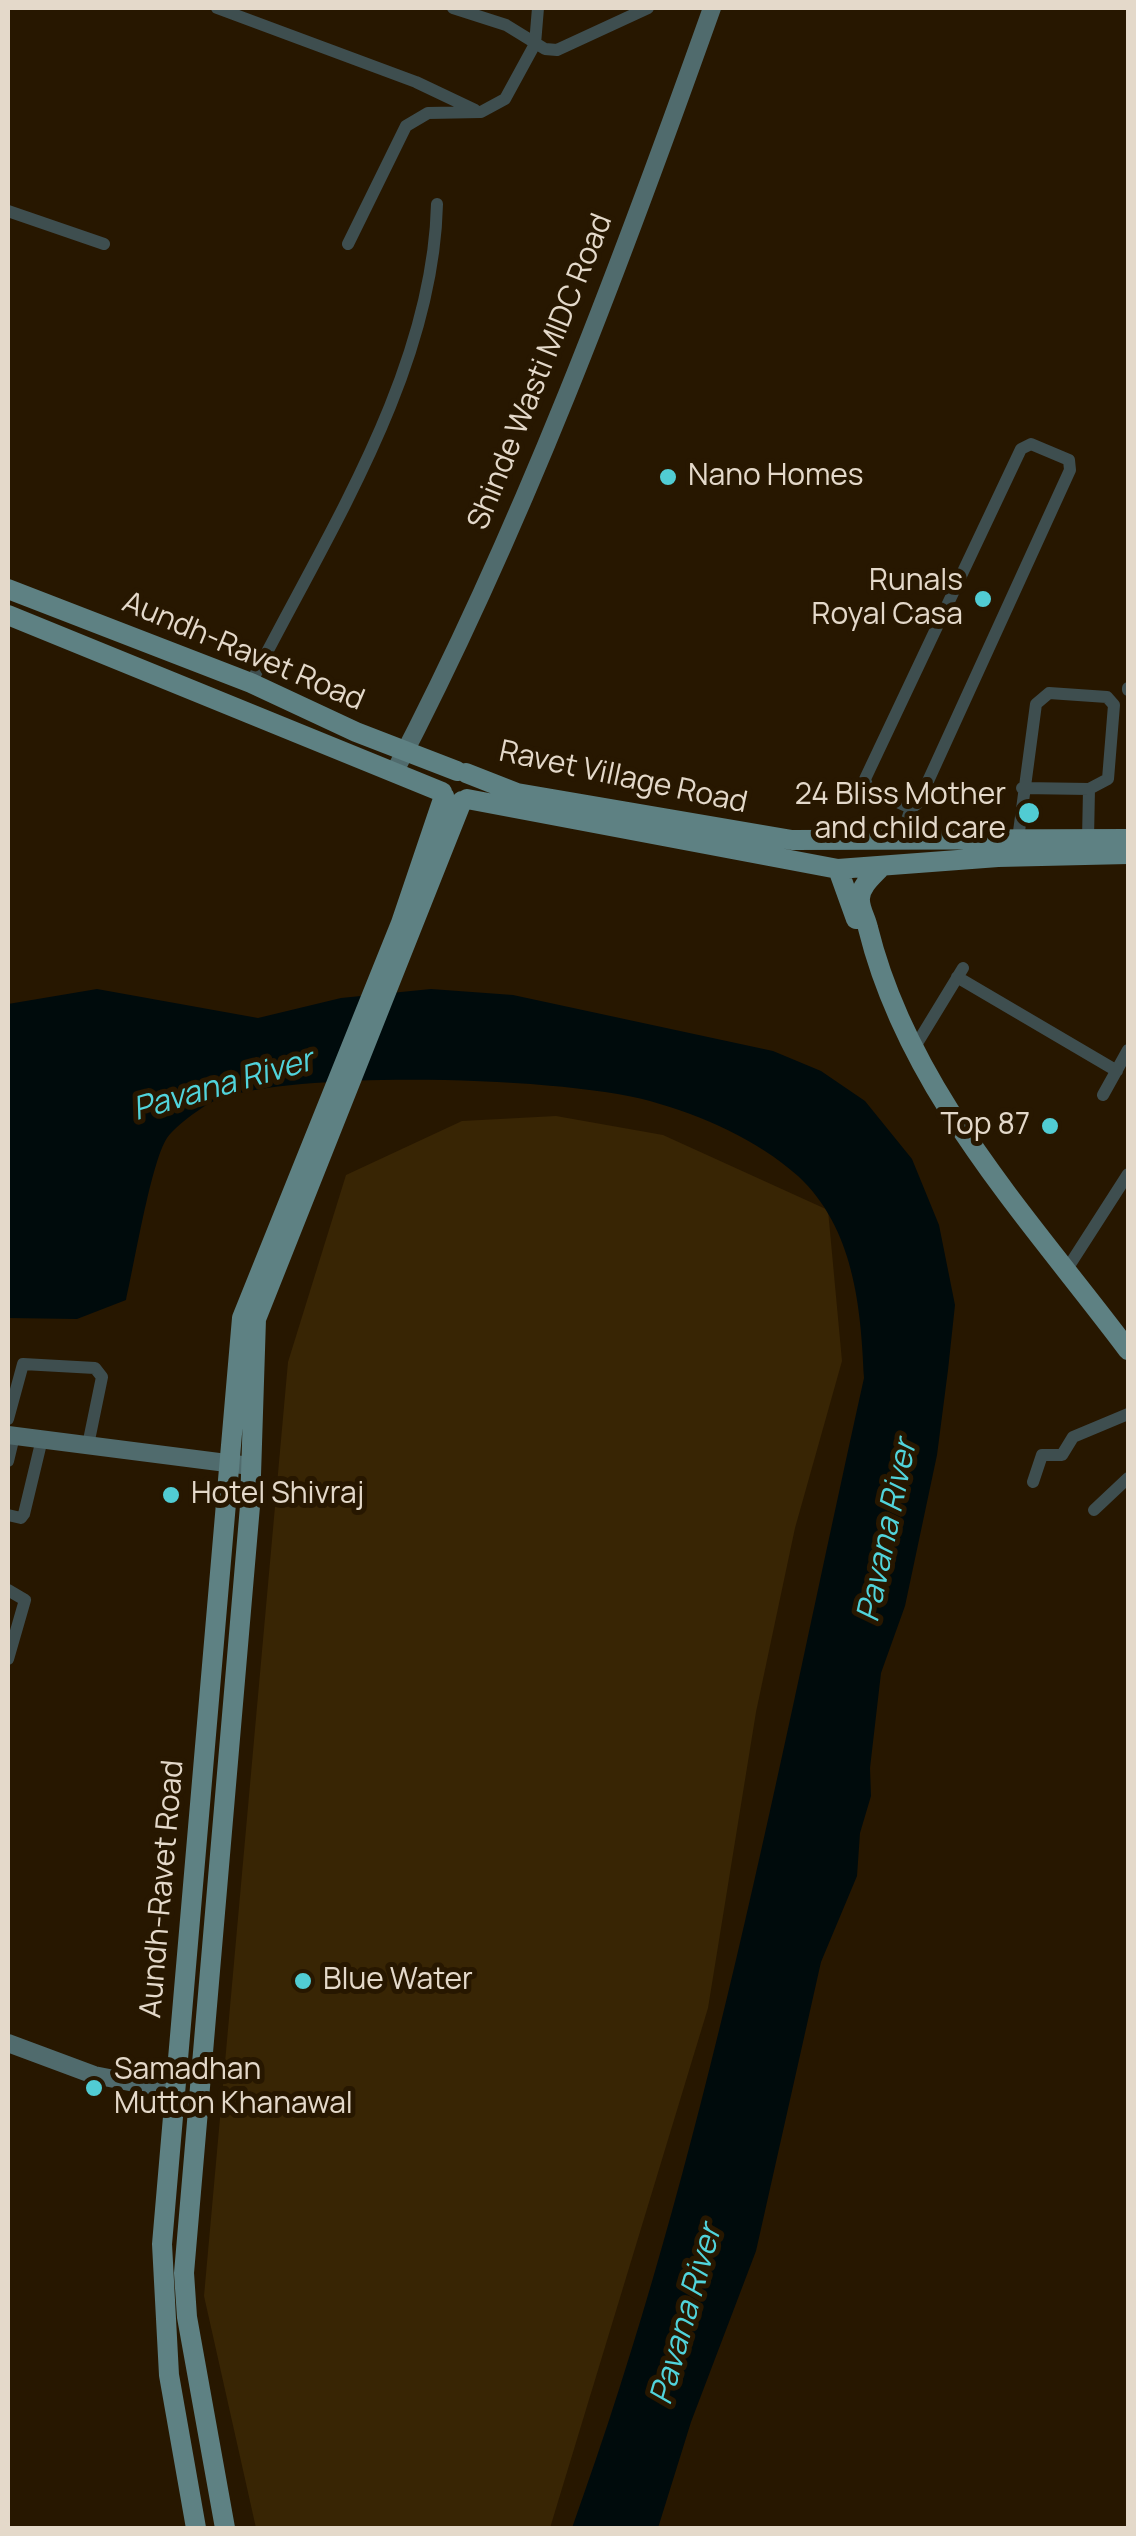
<!DOCTYPE html>
<html>
<head>
<meta charset="utf-8">
<style>
  body { margin:0 }
  #map { position:relative; width:1136px; height:2536px; overflow:hidden; background:#271700; font-family:Manrope,sans-serif }
  canvas { display:block }
  .frame { position:absolute; inset:0; border:10px solid #e4d9ca; pointer-events:none }
</style>
</head>
<body>
<div id="map">
<canvas width="1136" height="2536"></canvas>
<div class="frame"></div>
</div>
<script>
const g = document.querySelector('canvas').getContext('2d');
g.lineJoin = 'round';
function fill(path, color) { g.fillStyle = color; g.fill(path, 'evenodd'); }
function stroke(path, color, width, dash) { g.strokeStyle = color; g.lineWidth = width; g.lineCap = dash ? 'butt' : 'round'; g.setLineDash(dash || []); g.stroke(path); }
function label(font, color, halo, rows, align = 'center') {
  g.font = font + ' Manrope,sans-serif'; g.lineWidth = 10; g.setLineDash([]); g.textBaseline = 'middle'; g.strokeStyle = halo; g.fillStyle = color; for (const [text, x, y, turn = 0] of rows) {
    g.save(); g.translate(x, y); g.rotate((+turn || 0) * Math.PI / 180); g.textAlign = isNaN(turn) ? turn : align; if (halo) g.strokeText(text, 0, 0); g.fillText(text, 0, 0); g.restore();
  }
}
fill(new Path2D(`
  M556,1116L663,1135L828,1210L842,1361L795,1528L756,1712L708,2008L550,2528H256L204,2296L288,1362L346,1175L462,1121Z`), '#382504');
fill(new Path2D(`
  M97,989L258,1018L341,998L431,989L513,995L773,1051L821,1071L865,1101L912,1159L939,1225L955,1305L948,1370L937,1455L905,1606L881,1673L870,1768L871,1796L860,1833L857,1876L821,1962L756,2251L691,2422L658,2528H572C707,2156 778,1765 864,1378C861,1307 854,1228 798,1176C756,1139 703,1116 650,1101C561,1077 308,1070 221,1098C206,1103 176,1125 167,1138C151,1162 134,1266 126,1300L77,1319L8,1318V1004Z`), '#000b0c');
stroke(new Path2D(`
  M217,8L416,82L475,110
  M453,8L506,25L545,49L557,50L648,8
  M8,211L104,244
  M348,244L406,126L428,113L481,112L505,99L535,44L538,8
  M251,683C326,535 433,373 437,204
  M1128,688V690
  M1022,788L1089,789
  M1018,839L1036,704L1049,693L1107,697L1114,705L1108,779L1089,789L1088,839
  M900,841L911,808L918,803L1070,470L1069,460L1031,444L1021,449L865,779L868,789L911,808
  M957,977L1117,1071
  M913,1050L963,968
  M1103,1095L1128,1050
  M1067,1269L1128,1174
  M8,1419L23,1364L95,1368L102,1377L88,1445
  M8,1461L14,1436
  M1033,1482L1042,1455H1062L1073,1437L1128,1414
  M1094,1510L1128,1478
  M8,1515L21,1518L24,1514L42,1439
  M8,1590L25,1600L8,1659`), '#3e4e4f', 12);
stroke(new Path2D(`
  M395,771C522,528 620,266 712,8
  M8,1435L250,1466
  M8,2043L94,2075L175,2091`), '#506b6d', 18);
stroke(new Path2D(`
  M8,589L251,683L356,732L457,771
  M8,615L442,792
  M466,773L517,793L792,840L1128,839
  M467,799L838,869L998,857L1128,854
  M881,867C873,876 861,885 860,898C859,908 866,918 868,928C908,1091 1029,1218 1128,1350
  M838,869L856,919
  M196,2528L169,2375L162,2244L242,1318L401,923L444,796
  M225,2528L187,2317L184,2273L250,1506L256,1319L462,801`), '#5e8183', 20);
for (const [x, y, r, color] of [
  [668,477,10,"#51ccd3"],
  [983,599,10,"#51ccd3"],
  [1029,813,12,"#51ccd3"],
  [1050,1126,10,"#51ccd3"],
  [171,1495,10,"#51ccd3"],
  [303,1981,10,"#51ccd3"],
  [94,2088,10,"#51ccd3"]
]) { const dot = new Path2D(); dot.arc(x, y, r, 0, 2 * Math.PI); g.fillStyle = color; g.fill(dot); stroke(dot, '#271700', 4); }
label('30px', '#e4d9ca', '#271700', [
  ["Shinde Wasti MIDC Road",541,372,-68],
  ["Aundh-Ravet Road",243,652,23],
  ["Ravet Village Road",623,778,12],
  ["Aundh-Ravet Road",163,1889,-85]
]);
label('30px', '#e4d9ca', '#271700', [
  ["Nano Homes",688,477],
  ["Runals",963,582,"right"],
  ["Royal Casa",963,616,"right"],
  ["24 Bliss Mother",1006,796,"right"],
  ["and child care",1006,830,"right"],
  ["Top 87",1030,1126,"right"],
  ["Hotel Shivraj",191,1495],
  ["Blue Water",323,1981],
  ["Samadhan",114,2071],
  ["Mutton Khanawal",114,2105]
], 'left');
label('italic 32px', '#51d4db', '#271700', [
  ["Pavana River",223,1086,-16],
  ["Pavana River",888,1531,-78],
  ["Pavana River",687,2315,-74]
]);
</script>
</body>
</html>
